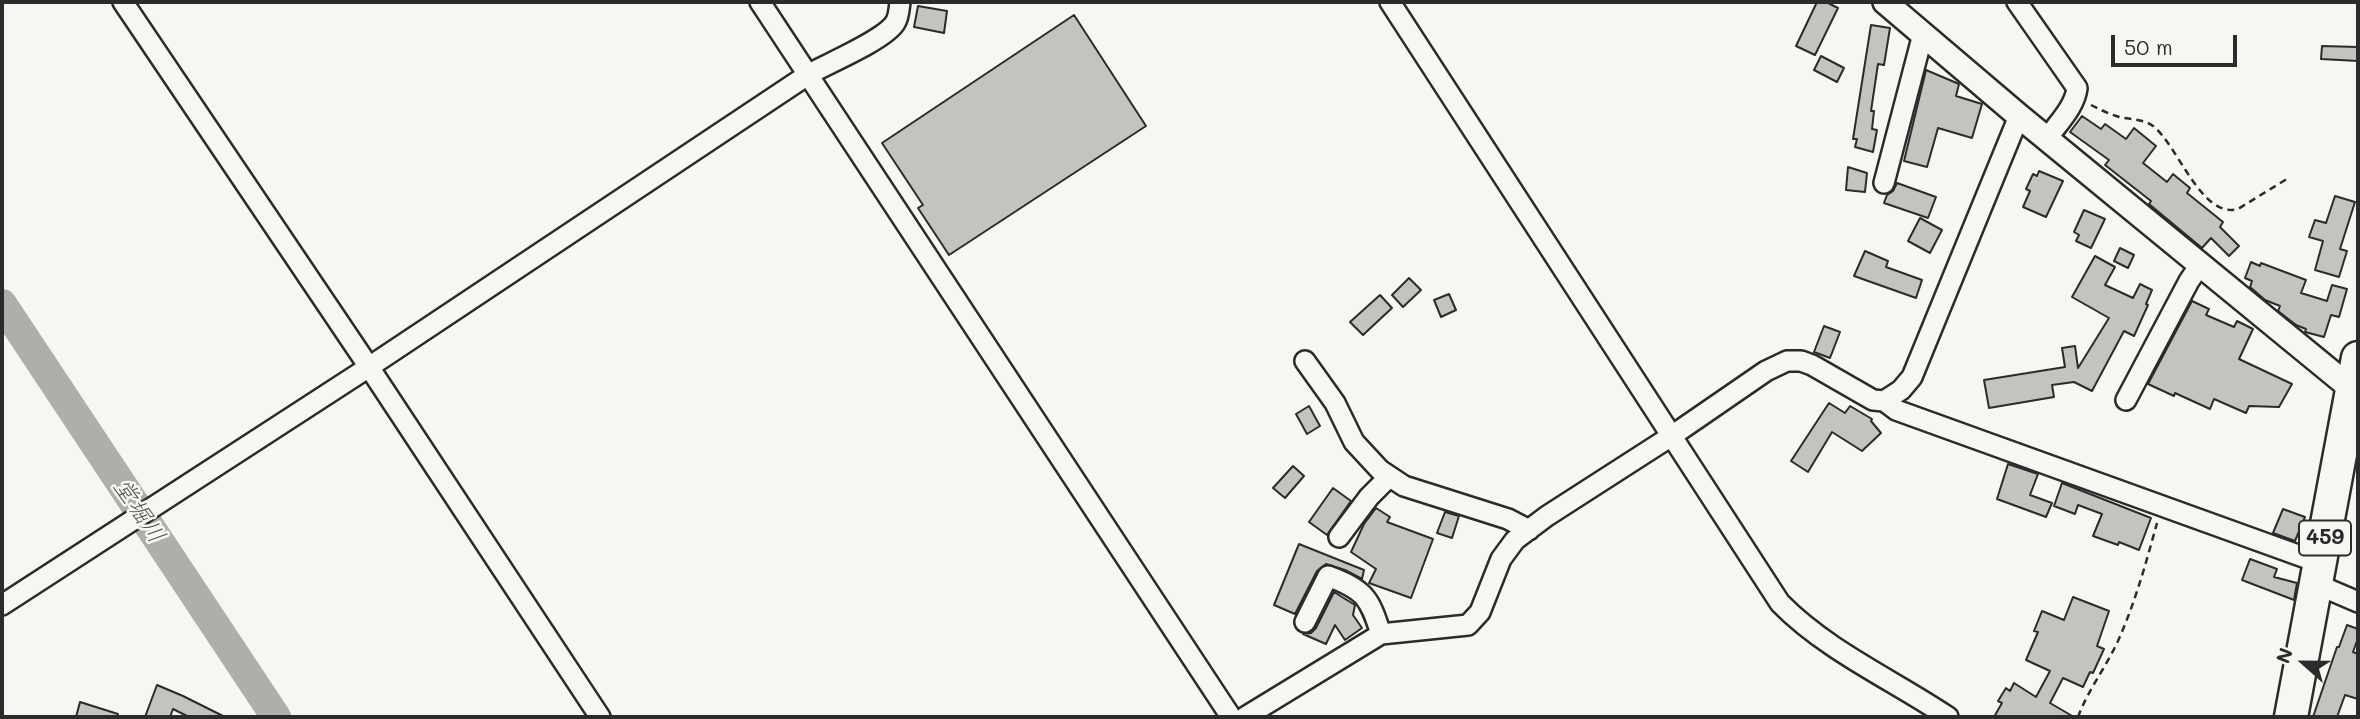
<!DOCTYPE html>
<html>
<head>
<meta charset="utf-8">
<style>
  body { margin:0 }
  #map { position:relative; width:2360px; height:719px; overflow:hidden; background:#f6f6f2; font-family:Mali,sans-serif }
  canvas { display:block }
  .frame { position:absolute; inset:0; border:4px solid #2b2b2b; pointer-events:none }
  .north { position:absolute; left:2269px; top:628px; width:70px; height:70px; -webkit-text-stroke:5px #f6f6f2; paint-order:stroke; rotate:291deg; font-size:19px; font-weight:700; line-height:28px; text-align:center; color:#2b2b2b }
  .north::after { content:''; display:block; margin:auto; width:24px; height:32px; background:#2b2b2b; clip-path:polygon(50% 0,100% 100%,50% 72%,0 100%) }
  .scale { position:absolute; left:2111px; top:35px; width:126px; height:32px; box-sizing:border-box; border:4px solid #2b2b2b; border-top:0; padding-left:9px; font-size:21px; line-height:24px; white-space:nowrap; color:#2b2b2b; -webkit-text-stroke:5px #f6f6f2; paint-order:stroke }
</style>
</head>
<body>
<div id="map">
<canvas width="2360" height="719"></canvas>
<div class="frame"></div>
<div class="north">N</div>
<div class="scale">50 m</div>
</div>
<script>
const g = document.querySelector('canvas').getContext('2d');
g.lineJoin = 'round';
function stroke(path, color, width, dash) { g.strokeStyle = color; g.lineWidth = width; g.lineCap = dash ? 'butt' : 'round'; g.setLineDash(dash || []); g.stroke(path); }
function fill(path, color) { g.fillStyle = color; g.fill(path, 'evenodd'); }
function label(font, color, halo, rows, align = 'center') {
  g.font = font + ' Mali,"Klee One",sans-serif'; g.lineWidth = 5; g.setLineDash([]); g.textBaseline = 'middle'; g.strokeStyle = halo; g.fillStyle = color; for (const [text, x, y, turn = 0] of rows) {
    g.save(); g.translate(x, y); g.rotate((+turn || 0) * Math.PI / 180); g.textAlign = isNaN(turn) ? turn : align; if (halo) g.strokeText(text, 0, 0); g.fillText(text, 0, 0); g.restore();
  }
}
stroke(new Path2D(`
  M2,304L276,717`), '#aeaeab', 30);
const building = new Path2D(`
  M1817,2H1826L1838,8L1815,55L1796,46Z
  M918,6L947,11L944,33L914,27Z
  M1074,15L1146,126L949,255L918,208L923,205L882,143Z
  M1871,25L1890,28L1884,65L1878,64L1871,111H1874L1872,129L1877,130L1873,152L1855,147L1857,139H1853Z
  M2322,46L2358,47V61L2321,59Z
  M1821,56L1844,68L1837,82L1814,70Z
  M1926,70L1959,84L1956,96L1982,104L1972,138L1938,128L1927,167L1904,161Z
  M2082,116L2101,129L2105,124L2126,139L2134,128L2156,146L2143,163L2167,182L2173,174L2190,188L2187,193L2223,222L2220,227L2239,246L2229,256L2211,238L2202,248L2149,204L2151,201L2105,165L2109,160L2070,132Z
  M1848,167L1867,173L1865,192L1846,190Z
  M2039,171L2063,181L2046,217L2023,207L2030,191L2026,189L2033,174L2037,176Z
  M1897,183L1936,197L1928,218L1884,203L1887,195L1893,191Z
  M2335,196L2355,202L2340,249L2347,251L2339,277L2315,270L2323,241L2309,237L2315,220L2326,223Z
  M2084,210L2105,219L2091,248L2076,241L2079,235L2074,232Z
  M1920,218L1942,230L1930,253L1908,241Z
  M2120,248L2134,255L2128,268L2114,261Z
  M1865,251L1888,261L1886,267L1922,280L1916,298L1854,276Z
  M2095,256L2115,267L2105,285L2133,298L2140,284L2152,290L2146,304L2148,305L2134,336L2124,331L2092,391L2074,382L2052,385L2054,397L1989,408L1984,380L2065,367L2062,348L2075,346L2078,368L2109,318L2072,297Z
  M2251,262L2260,266L2261,263L2306,280L2301,293L2327,301L2332,285L2347,289L2339,317L2331,315L2324,337L2305,332L2306,329L2296,325L2278,311L2280,306L2265,300L2250,287L2252,281L2245,278Z
  M1409,278L1421,290L1403,307L1392,295Z
  M1449,294L1456,310L1441,317L1434,300Z
  M1380,295L1392,308L1363,335L1350,322Z
  M2192,301L2209,309L2206,315L2234,327L2237,321L2253,329L2239,359L2292,384L2279,407L2249,406L2246,413L2214,399L2210,409L2175,393L2174,396L2148,384Z
  M1824,326L1840,332L1830,358L1814,352Z
  M1829,403L1845,413L1850,406L1872,419L1871,421L1881,433L1862,451L1832,432L1808,472L1791,461Z
  M1309,406L1320,426L1307,434L1296,414Z
  M2008,464L2038,474L2030,495L2052,503L2046,517L1997,499Z
  M1293,466L1304,476L1285,498L1273,488Z
  M2062,483L2151,518L2139,550L2119,542L2118,545L2093,536L2102,514L2078,505L2075,514L2054,506Z
  M1333,488L1351,501L1327,535L1309,522Z
  M1376,508L1390,517L1387,522L1433,539L1411,598L1369,583L1376,569L1351,552L1364,524Z
  M2283,509L2305,517L2295,541L2273,533Z
  M1445,512L1459,516L1452,538L1437,533Z
  M1299,544L1364,570L1362,579L1345,570L1326,564L1317,571L1295,614L1274,605Z
  M2250,559L2277,569L2274,577L2297,583L2294,600L2242,580Z
  M1334,592L1355,605L1353,615L1362,628L1345,640L1335,625L1326,644L1303,634L1311,633L1316,628Z
  M2073,597L2109,611L2097,646L2104,649L2093,673L2090,672L2083,687L2063,678L2050,703L2074,717H1994L2002,703L1998,701L2006,688L2010,691L2014,683L2036,697L2050,671L2026,660L2038,632L2034,631L2042,611L2064,620Z
  M2347,625L2358,629V638L2353,652L2358,654V699L2345,695L2337,717H2313L2337,647H2339Z
  M157,685L183,696L225,717H189L173,709L170,717H145Z
  M80,702L118,714L117,717H76Z`);
fill(building, '#c3c3c0');
stroke(building, '#2b2b2b', 2);
const minor = new Path2D(`
  M123,2L369,367L600,717
  M760,2L1231,717
  M1390,2L1780,603C1827,651 1893,680 1948,717
  M2017,2L2077,88C2075,107 2057,124 2047,139
  M1884,183L1923,34
  M1305,361L1335,403L1354,442L1380,470L1404,486L1508,519L1529,530
  M2126,400L2189,281L2200,265
  M1884,401L1901,390L1912,377L2019,116
  M1339,537L1369,497L1389,477
  M2316,584L2358,602
  M2,605L369,367L809,74C829,63 884,40 895,23C899,17 899,9 900,2
  M1305,622L1328,576C1365,590 1369,597 1381,634
  M1245,717L1381,634L1468,625L1480,612L1501,559L1515,540L1547,516L1673,435L1766,371L1787,361H1801L1812,365L1873,400L1884,401L1896,410L2320,563`);
const tertiary = new Path2D(`
  M1885,2L2019,116L2358,394`);
const trunk = new Path2D(`
  M2291,717L2358,358`);
stroke(minor, '#2b2b2b', 24);
stroke(tertiary, '#2b2b2b', 28);
stroke(trunk, '#2b2b2b', 37);
stroke(new Path2D(`
  M2091,105C2099,109 2107,113 2116,116C2128,120 2142,118 2153,126C2178,145 2201,219 2238,209L2290,177
  M2078,717C2088,690 2106,667 2118,641C2135,603 2146,563 2157,523`), '#2b2b2b', 2.5, [7, 5]);
stroke(minor, '#f6f6f2', 19);
stroke(tertiary, '#f6f6f2', 23);
stroke(trunk, '#f6f6f2', 32);
for (const [x, y, w] of [
  [2325,538,52]
]) { const box = new Path2D(); box.roundRect(x - w / 2, y - 17.5, w, 35, 5); g.fillStyle = '#f6f6f2'; g.fill(box); stroke(box, '#2b2b2b', 2); }
label('bold 21px', '#2b2b2b', null, [
  ["459",2325,538]
]);
label('italic 24px', '#525251', '#f6f6f2', [
  ["堂堀川",139,511,56]
]);
</script>
</body>
</html>
